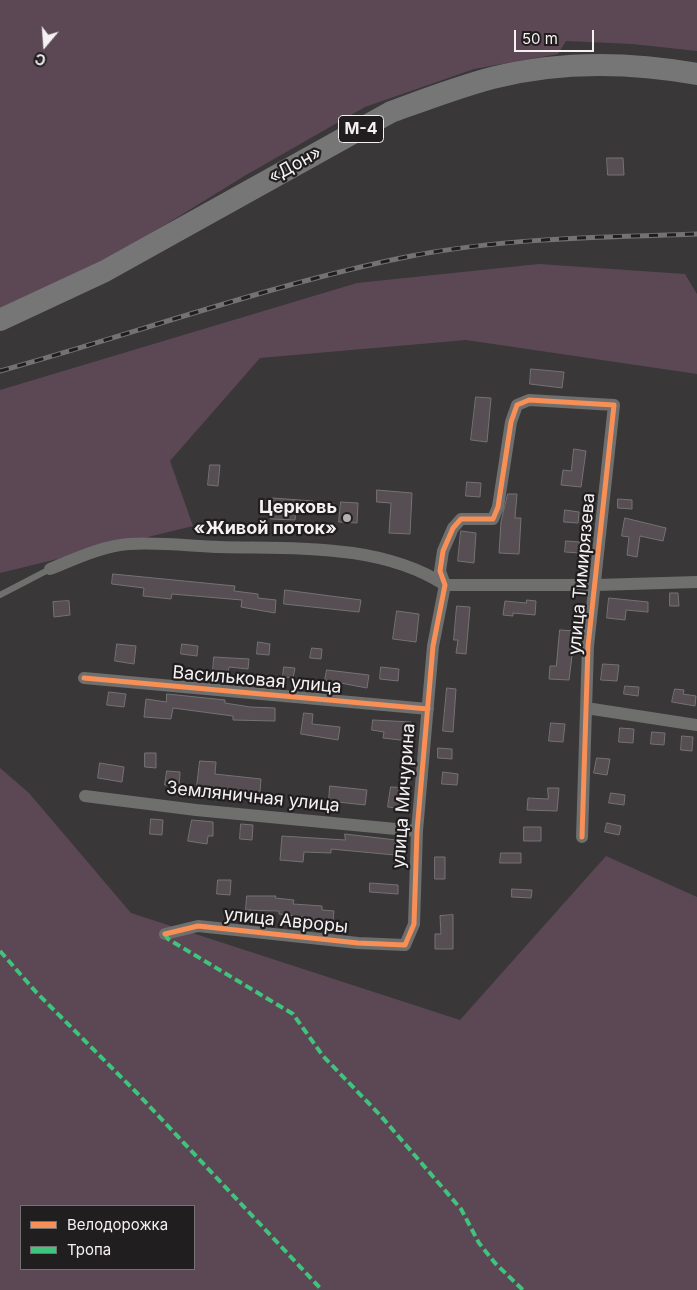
<!DOCTYPE html>
<html>
<head>
<meta charset="utf-8">
<style>
  body { margin:0 }
  #map { position:relative; width:697px; height:1290px; overflow:hidden; background:#393738; font-family:Inter,sans-serif }
  canvas { display:block }
  .legend { position:absolute; left:20px; top:1205px; width:175px; height:65px; box-sizing:border-box; background:#201e1f; border:1px solid #757274; margin:0; padding:6px 9px; list-style:none; font-size:15px; color:#f5f1f3 }
  .legend li { display:flex; align-items:center; gap:10px; height:25px }
  .legend b { width:25px; border:1px solid #757274 }
  .north { position:absolute; left:20px; top:20px; width:50px; height:50px; -webkit-text-stroke:4px #201e1f; paint-order:stroke; rotate:198deg; font-size:14px; font-weight:700; line-height:20px; text-align:center; color:#f5f1f3 }
  .north::after { content:''; display:block; margin:auto; width:18px; height:22px; background:#f5f1f3; clip-path:polygon(50% 0,100% 100%,50% 72%,0 100%) }
  .scale { position:absolute; left:514px; top:30px; width:80px; height:22px; box-sizing:border-box; border:2px solid #f5f1f3; border-top:0; padding-left:6px; font-size:15px; line-height:18px; white-space:nowrap; color:#f5f1f3; -webkit-text-stroke:4px #201e1f; paint-order:stroke }
</style>
</head>
<body>
<div id="map">
<canvas width="697" height="1290"></canvas>
<ul class="legend">
<li><b style="height:6px;background:#f78f57"></b>Велодорожка</li>
<li><b style="height:6px;background:#40c37c"></b>Тропа</li>
</ul>
<div class="north">С</div>
<div class="scale">50 m</div>
</div>
<script>
const g = document.querySelector('canvas').getContext('2d');
g.lineJoin = 'round';
function fill(path, color) { g.fillStyle = color; g.fill(path, 'evenodd'); }
function stroke(path, color, width, dash) { g.strokeStyle = color; g.lineWidth = width; g.lineCap = dash ? 'butt' : 'round'; g.setLineDash(dash || []); g.stroke(path); }
function label(font, color, halo, rows, align = 'center') {
  g.font = font + ' Inter,sans-serif'; g.lineWidth = 4.5; g.setLineDash([]); g.textBaseline = 'middle'; g.strokeStyle = halo; g.fillStyle = color; for (const [text, x, y, turn = 0] of rows) {
    g.save(); g.translate(x, y); g.rotate((+turn || 0) * Math.PI / 180); g.textAlign = isNaN(turn) ? turn : align; if (halo) g.strokeText(text, 0, 0); g.fillText(text, 0, 0); g.restore();
  }
}
fill(new Path2D(`
  M0,0H697V51L632,44L566,41L558,54L474,69L365,107L246,175L126,249L0,309Z
  M539,264L685,274L697,294V374L466,340L260,358L170,461L193,526L0,573V390L357,283Z
  M0,768L29,793L131,913L460,1020L606,856L697,897V1290H0ZM21,1206H194V1269H21Z`), '#5c4854');
const building = new Path2D(`
  M607,158H623L624,175H608Z
  M531,369L564,372L562,388L530,384Z
  M476,397L491,398L487,442L471,440Z
  M574,449L586,451L581,487L561,485L563,470L571,471Z
  M210,465H220L218,486L208,485Z
  M467,482L481,483L480,497L466,496Z
  M377,490L412,493L410,534L389,533L391,503L377,502Z
  M508,494H517L515,518H521L519,554L499,553L501,522Z
  M272,498L313,501L312,510L296,508L295,520L271,519Z
  M618,499L632,500V509L618,508Z
  M341,502L358,503L357,523L339,522Z
  M565,510L579,512L578,523L564,522Z
  M625,518L666,528L663,541L640,536L637,557L627,555L629,537L622,536Z
  M461,531L476,533L474,563L458,561Z
  M566,541L580,542L579,553L565,552Z
  M113,574L235,586L234,591L258,594V598L276,600L275,613L241,607L242,600L172,594L171,599L143,596L144,588L112,584Z
  M285,590L361,600L359,612L284,604Z
  M670,593H678L679,606H670Z
  M609,598L648,602V612L626,610L625,620L607,618Z
  M527,600L536,601L535,615L513,613V616L503,615L505,601L526,603Z
  M69,601L70,615L54,617L53,602Z
  M457,606L470,607L466,654L456,653L458,640H454Z
  M397,611L419,614L416,642L393,639Z
  M560,630L575,631L569,680L549,679L550,666H556Z
  M258,642L270,644L269,655L257,654Z
  M117,644L136,646L134,664L115,661Z
  M182,644L198,646L197,656L181,654Z
  M312,648L322,649L321,659L310,658Z
  M214,657L249,659L248,669L229,667L228,673L213,671Z
  M603,664L619,665L617,681L601,680Z
  M284,667L295,668L293,678L283,677Z
  M381,667L399,669L398,681L380,679Z
  M327,670L369,675L367,688L325,680Z
  M625,686L639,687L638,696L624,694Z
  M447,688L456,689L453,732L443,731Z
  M675,689L684,690L683,694L696,696L695,706L672,702Z
  M109,692L126,694L124,707L107,705Z
  M167,694L225,700V703L250,707L275,708V721L233,720V716L173,708L171,719L144,717L146,699L166,702Z
  M304,713L313,714L312,724L340,727L338,740L301,734Z
  M373,720L411,722L409,741L383,738L384,732L372,730Z
  M551,723L565,724L563,742L549,741Z
  M620,728L634,729L633,743L619,742Z
  M652,732L665,733L664,745L651,744Z
  M682,736L693,737L692,751L681,750Z
  M438,748L452,749V759L438,758Z
  M145,753H156V768L145,767Z
  M597,758L610,759L607,775L594,773Z
  M200,761L216,762L215,774L261,779L260,792L214,789L213,797L196,795Z
  M100,763L124,767L122,782L98,778Z
  M167,771L180,772L179,787L165,785Z
  M443,772L458,774L457,785L442,784Z
  M330,786L367,790L365,805L329,801Z
  M391,787L408,788L406,809L388,807Z
  M548,788H559L557,811L527,810L528,798L548,799Z
  M611,793L625,795L624,805L609,803Z
  M151,819L163,820L162,835L150,834Z
  M192,820L213,822V836H208L207,844L188,841Z
  M607,823L621,826L619,835L605,832Z
  M241,824L253,825L252,840L240,839Z
  M524,827H541V841H524Z
  M345,834L396,840L395,855L331,849V853L304,852L303,862L280,860L282,836L345,840Z
  M501,853H521V863H500Z
  M435,857H445V879H435Z
  M218,880H231L230,895L217,894Z
  M370,883L398,885V894L370,892Z
  M512,889L532,890L531,898L512,897Z
  M247,896H276L275,898L294,900L293,904L322,906V910L334,911L333,921L304,919V917L279,914V911L246,910Z
  M453,915V949H435V934H441L440,916Z`);
fill(building, '#564e52');
stroke(building, '#747273', 1);
stroke(new Path2D(`
  M0,595L50,569`), '#6f6f6e', 6);
stroke(new Path2D(`
  M50,569C75,559 102,546 129,544C159,542 191,546 220,547C295,549 380,543 445,585H596L697,582
  M84,678L428,709
  M586,708L697,725
  M85,796L196,810L417,831
  M165,934L198,926L358,943L405,945L414,924L417,831L433,646L445,585L440,571L443,551L453,528L461,519H493L498,507L511,422L517,405L529,400L614,405L588,646L582,837`), '#6f6f6e', 12);
stroke(new Path2D(`
  M0,320L105,271L391,112C424,100 458,87 492,78C559,61 630,62 697,74`), '#757675', 22);
const rail = new Path2D(`
  M0,371C137,333 271,284 411,256C505,238 602,237 697,234`);
stroke(rail, '#747374', 5);
stroke(rail, '#201e1f', 3, [9]);
stroke(new Path2D(`
  M165,934L168,939L293,1014L323,1056L380,1115L461,1209L479,1243L495,1263L523,1290
  M0,951L36,992L137,1093L322,1290`), '#40c37c', 4, [8, 4]);
stroke(new Path2D(`
  M84,678L428,709
  M165,934L198,926L358,943L405,945L414,924L417,831L433,646L445,585L440,571L443,551L453,528L461,519H493L498,507L511,422L517,405L529,400L614,405L588,646L582,837`), '#f78f57', 5);
for (const [x, y, r, color] of [
  [347,518,5,"#b3b0b2"]
]) { const dot = new Path2D(); dot.arc(x, y, r, 0, 2 * Math.PI); g.fillStyle = color; g.fill(dot); stroke(dot, '#201e1f', 2); }
for (const [x, y, w] of [
  [361,129,45]
]) { const box = new Path2D(); box.roundRect(x - w / 2, y - 13.5, w, 27, 4); g.fillStyle = '#201e1f'; g.fill(box); stroke(box, '#f5f1f3', 1); }
label('bold 16px', '#f5f1f3', null, [
  ["М-4",361,129]
]);
label('18px', '#f5f1f3', '#201e1f', [
  ["«Дон»",295,165,-29],
  ["улица Тимирязева",582,574,-85],
  ["Васильковая улица",257,680,5],
  ["улица Мичурина",404,796,-86],
  ["Земляничная улица",253,797,6],
  ["улица Авроры",286,921,6]
]);
label('bold 18px', '#f5f1f3', '#201e1f', [
  ["Церковь",337,508],
  ["«Живой поток»",337,529]
], 'right');
</script>
</body>
</html>
